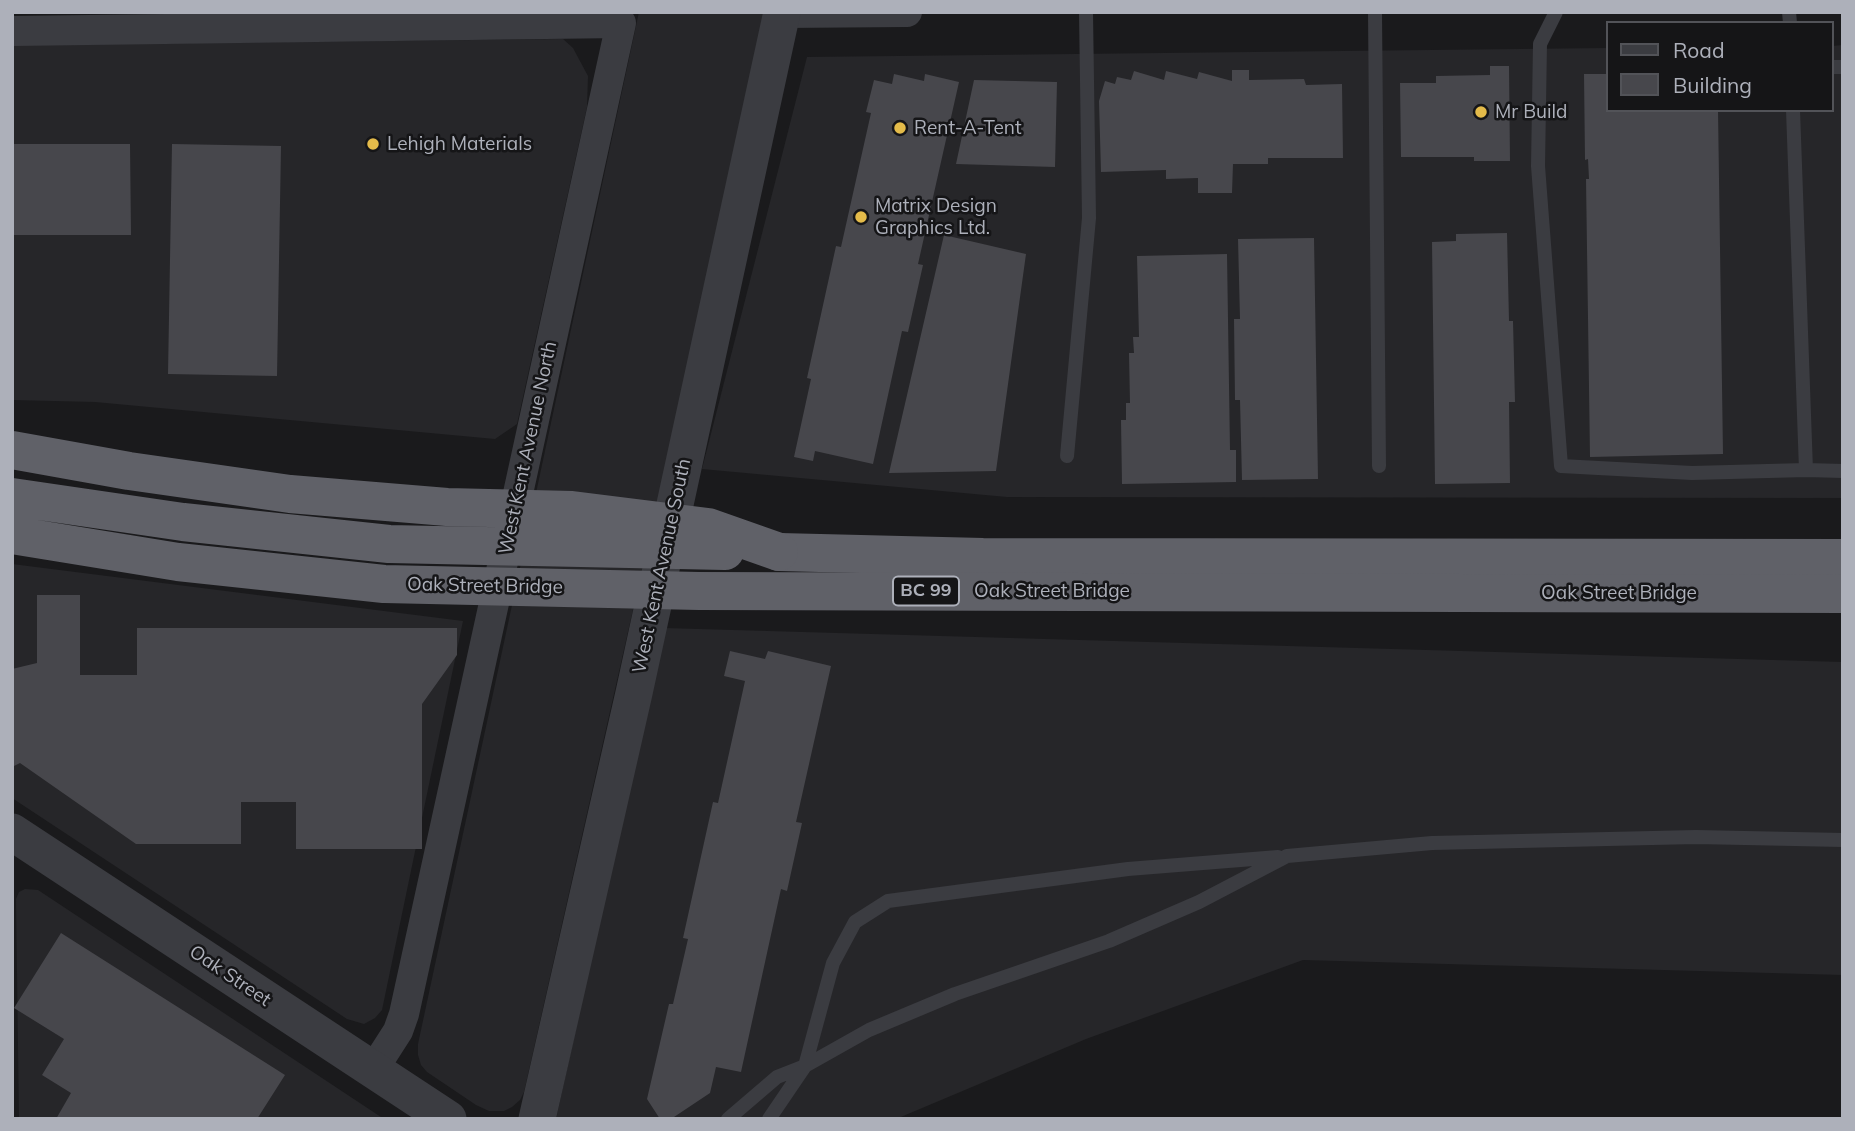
<!DOCTYPE html>
<html>
<head>
<meta charset="utf-8">
<style>
  body { margin:0 }
  #map { position:relative; width:1855px; height:1131px; overflow:hidden; background:#1a1a1c; font-family:Mulish,sans-serif }
  canvas { display:block }
  .frame { position:absolute; inset:0; border:14px solid #adb0ba; pointer-events:none }
  .legend { position:absolute; left:1606px; top:21px; width:228px; height:91px; box-sizing:border-box; background:#151517; border:2px solid #525358; margin:0; padding:9px 12px; list-style:none; font-size:21px; color:#adb0ba }
  .legend li { display:flex; align-items:center; gap:14px; height:35px }
  .legend b { width:35px; border:2px solid #525358 }
</style>
</head>
<body>
<div id="map">
<canvas width="1855" height="1131"></canvas>
<div class="frame"></div>
<ul class="legend">
<li><b style="height:9px;background:#3b3c41"></b>Road</li>
<li><b style="height:19px;background:#47474c"></b>Building</li>
</ul>
</div>
<script>
const g = document.querySelector('canvas').getContext('2d');
g.lineJoin = 'round';
function fill(path, color) { g.fillStyle = color; g.fill(path, 'evenodd'); }
function stroke(path, color, width, dash) { g.strokeStyle = color; g.lineWidth = width; g.lineCap = dash ? 'butt' : 'round'; g.setLineDash(dash || []); g.stroke(path); }
function label(font, color, halo, rows, align = 'center') {
  g.font = font + ' Mulish,sans-serif'; g.lineWidth = 5; g.setLineDash([]); g.textBaseline = 'middle'; g.strokeStyle = halo; g.fillStyle = color; for (const [text, x, y, turn = 0] of rows) {
    g.save(); g.translate(x, y); g.rotate((+turn || 0) * Math.PI / 180); g.textAlign = isNaN(turn) ? turn : align; if (halo) g.strokeText(text, 0, 0); g.fillText(text, 0, 0); g.restore();
  }
}
fill(new Path2D(`
  M639,12H768L524,1092L520,1100L512,1107L504,1111H489L476,1105L427,1072L421,1065L418,1055V1044Z
  M563,39L573,48L588,76L587,107L517,424L495,439L95,402L12,400V45Z
  M1843,45V498L1007,497L702,469L807,57L1608,48V110H1832V46Z
  M12,564L463,621L382,1010L375,1018L364,1024L347,1019L12,798Z
  M664,628L1843,662V975L1303,960L1086,1039L896,1119H556Z
  M25,889L38,890L384,1119H19L16,899L19,892Z`), '#262629');
fill(new Path2D(`
  M1490,66H1509L1510,161H1474V157H1401L1400,83H1436V76L1490,75Z
  M1232,70H1249V80L1304,79L1306,85L1342,84L1343,158H1268V164H1233L1232,193H1198V178L1166,179V170L1101,172L1099,101L1105,81L1115,84L1117,77L1131,80L1134,71L1164,80L1166,71L1197,79L1199,72L1232,81Z
  M894,74L924,81L925,74L959,82L918,264L923,265L908,332L902,331L873,464L815,451L813,461L794,457L811,379L807,378L836,246L841,247L871,113L866,112L874,80L892,84Z
  M1584,74H1608V110H1718L1723,454L1590,457L1586,179H1589L1588,159L1585,160Z
  M974,80L1057,82L1055,167L956,164Z
  M12,144H130L131,235H12Z
  M172,144L281,146L277,376L168,374Z
  M1507,233L1509,321H1513L1515,402H1509L1510,483L1435,484L1432,242L1456,241V234Z
  M944,235L1026,254L996,471L889,473Z
  M1314,238L1318,479L1242,480L1240,400H1235L1234,319H1240L1238,239Z
  M1227,254L1230,450H1236V482L1122,484L1121,420H1126V403H1130L1129,353H1134L1133,337H1139L1137,256Z
  M37,595H80V675H137V628H457V655L422,704V849H296V802H241V844H136L20,763L12,767V669L37,663Z
  M730,651L765,659L768,651L831,666L796,822L802,823L787,891L781,889L741,1072L716,1067L710,1093L671,1119H660L647,1099L669,1004H673L688,939L683,938L713,802L718,803L745,681L724,676Z
  M61,933L285,1075L257,1119H56L71,1093L42,1075L64,1039L14,1008Z`), '#47474c');
stroke(new Path2D(`
  M1375,12L1379,466
  M1556,12L1540,44L1538,166L1561,466L1692,473L1806,470L1793,110
  M1789,12L1790,23
  M1832,67H1843
  M1067,456L1089,218L1086,12
  M1806,470L1843,471
  M728,1119L777,1077L805,1066L869,1030L955,994L1109,941L1199,902L1287,856L1432,843L1696,837L1843,840
  M769,1119L805,1066L833,963L855,922L888,901L1128,869L1278,857`), '#3b3c41', 14);
stroke(new Path2D(`
  M782,13L907,12
  M12,31L621,23L404,1014L398,1031L373,1070`), '#3b3c41', 30);
stroke(new Path2D(`
  M12,832L448,1119
  M537,1119L634,693L782,12`), '#3b3c41', 37);
stroke(new Path2D(`
  M779,552L983,557L1843,558`), '#606168', 38);
stroke(new Path2D(`
  M12,450L129,471L290,494L447,507L572,510L708,527L779,552
  M12,497L183,522L389,544L725,551
  M12,535L178,562L384,584L699,591L1843,594`), '#606168', 38);
for (const [x, y, r, color] of [
  [1481,112,7,"#e4bb4a"],
  [900,128,7,"#e4bb4a"],
  [373,144,7,"#e4bb4a"],
  [861,217,7,"#e4bb4a"]
]) { const dot = new Path2D(); dot.arc(x, y, r, 0, 2 * Math.PI); g.fillStyle = color; g.fill(dot); stroke(dot, '#151517', 2.5); }
for (const [x, y, w] of [
  [926,591,66]
]) { const box = new Path2D(); box.roundRect(x - w / 2, y - 14.5, w, 29, 5); g.fillStyle = '#151517'; g.fill(box); stroke(box, '#adb0ba', 2); }
label('bold 18px', '#adb0ba', null, [
  ["BC 99",926,591]
]);
label('19px', '#adb0ba', '#151517', [
  ["Mr Build",1495,112],
  ["Rent-A-Tent",914,128],
  ["Lehigh Materials",387,144],
  ["Matrix Design",875,206],
  ["Graphics Ltd.",875,228]
], 'left');
label('19px', '#adb0ba', '#151517', [
  ["West Kent Avenue North",528,448,-78],
  ["West Kent Avenue South",662,566,-78],
  ["Oak Street Bridge",485,586,1],
  ["Oak Street Bridge",1052,591],
  ["Oak Street Bridge",1619,593],
  ["Oak Street",230,976,34]
]);
</script>
</body>
</html>
